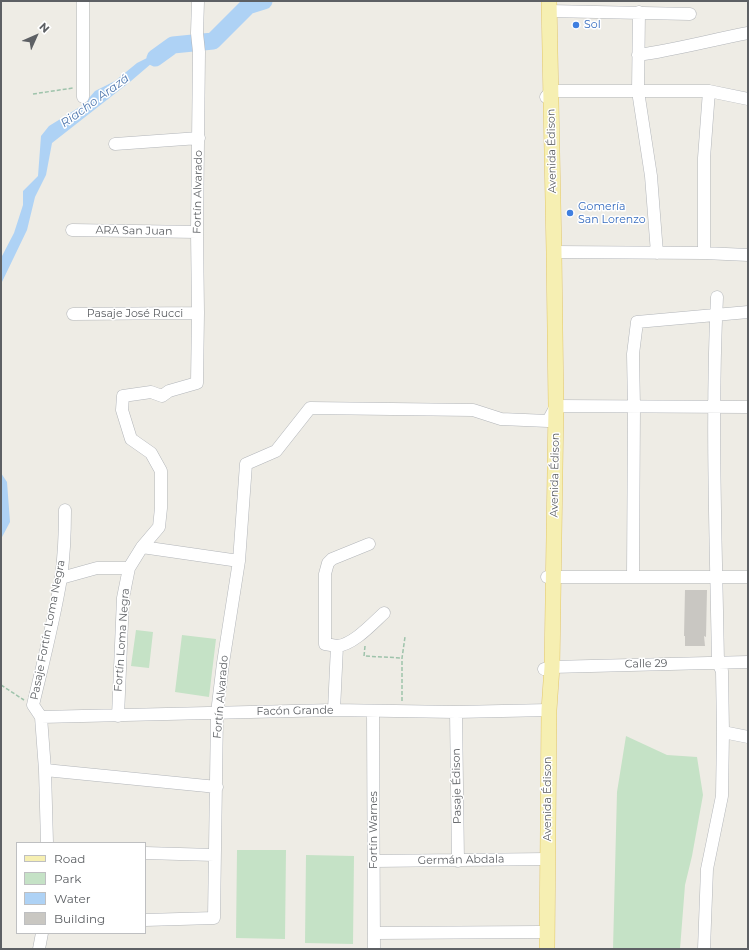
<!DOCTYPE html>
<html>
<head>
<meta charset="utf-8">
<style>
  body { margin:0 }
  #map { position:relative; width:749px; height:950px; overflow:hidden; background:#eeece5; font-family:Montserrat,sans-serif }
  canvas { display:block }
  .frame { position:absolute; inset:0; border:2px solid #5d6064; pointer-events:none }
  .legend { position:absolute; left:16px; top:842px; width:130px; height:92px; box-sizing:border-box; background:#fff; border:1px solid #bebfc1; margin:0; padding:5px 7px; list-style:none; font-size:12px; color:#5d6064 }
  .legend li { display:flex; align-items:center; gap:8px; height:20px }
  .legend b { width:20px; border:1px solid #bebfc1 }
  .north { position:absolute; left:16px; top:16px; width:40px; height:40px; -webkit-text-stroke:3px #fff; paint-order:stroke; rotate:45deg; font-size:11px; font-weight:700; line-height:16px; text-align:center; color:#5d6064 }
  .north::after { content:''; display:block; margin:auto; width:14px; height:18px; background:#5d6064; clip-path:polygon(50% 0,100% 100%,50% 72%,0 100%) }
</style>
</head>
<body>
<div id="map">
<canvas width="749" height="950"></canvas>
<div class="frame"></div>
<ul class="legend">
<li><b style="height:5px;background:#f6efb2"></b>Road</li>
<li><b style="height:11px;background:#c5e2c6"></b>Park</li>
<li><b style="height:11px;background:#aed2f5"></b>Water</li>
<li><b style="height:11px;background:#c9c7c2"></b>Building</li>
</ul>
<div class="north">N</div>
</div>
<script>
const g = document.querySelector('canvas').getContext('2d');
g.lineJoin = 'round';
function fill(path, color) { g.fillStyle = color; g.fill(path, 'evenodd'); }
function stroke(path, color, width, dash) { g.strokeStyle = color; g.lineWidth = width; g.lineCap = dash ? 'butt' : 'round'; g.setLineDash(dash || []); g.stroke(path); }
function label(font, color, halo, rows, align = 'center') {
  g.font = font + ' Montserrat,sans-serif'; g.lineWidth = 3; g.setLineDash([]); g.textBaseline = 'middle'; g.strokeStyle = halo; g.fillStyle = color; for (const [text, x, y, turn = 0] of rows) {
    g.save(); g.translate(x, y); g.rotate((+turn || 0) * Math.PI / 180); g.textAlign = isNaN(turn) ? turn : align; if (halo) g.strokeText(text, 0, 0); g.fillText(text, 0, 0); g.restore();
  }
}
fill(new Path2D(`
  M136,630L153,632L149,668L131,666Z
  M182,635L216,639L209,697L175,692Z
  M626,736L667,755L697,757L703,795L692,856L685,885L680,949H613L617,792Z
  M237,850H286L285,939L236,938Z
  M306,855L354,856L353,944L305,943Z`), '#c5e2c6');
fill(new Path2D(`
  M173,45L131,81L52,143L46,175L35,197L27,230L1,284V258L14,233L23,205V191L38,176L41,136L49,126L83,105L95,91L115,81L137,63Z
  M1,473L7,482L10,522L1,539Z`), '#aed2f5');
stroke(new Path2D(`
  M155,58L173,45L213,41L248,6L264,1`), '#aed2f5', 17);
fill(new Path2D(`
  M685,590H707L706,637L704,636L705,646H685V636H684Z`), '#c9c7c2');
const minor = new Path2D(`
  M83,1V97
  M549,11L690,14
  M639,12L638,91L651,176L657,253
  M638,55C675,50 711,40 748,33
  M546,97L551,91H709L748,99
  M115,144L199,138
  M72,230L197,232
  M554,252L704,253L748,255
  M704,253V158L709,91
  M73,314L198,313
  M142,547L239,561
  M633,576L634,407L633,354L637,322L748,312
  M547,577H748
  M61,578L97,568H129
  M337,646L325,644V574L328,563L332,559L369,544
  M544,669L552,667L748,662
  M334,710L337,646C353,645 372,624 384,613
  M373,711L374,949
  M456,712L458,861
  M118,716L123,598L129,568L142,547L159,527L161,508V471L151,453L131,439L122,410L123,396L151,392L162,396L169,391L197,383L198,313L197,232L199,52L197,33L198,1
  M41,717L334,710L456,712L549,710
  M723,732L748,737
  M45,770L217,787
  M47,843L45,770L41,717L33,705C43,663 54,621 61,578C64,556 65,533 65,510
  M145,853L214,855
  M374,861L547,859
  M145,920L214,918L217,713L223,663L239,561L246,464L276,451L310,408L473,410L501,419L548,421L556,406L748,407
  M374,933L541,932
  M39,949L42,933
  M704,949L707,869L722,796L723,732L722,671L718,663C716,541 711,418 717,297`);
const major = new Path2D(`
  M547,949L549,710L552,667L556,406L554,252L549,1`);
stroke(minor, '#b2b5b9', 13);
stroke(major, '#e2c76a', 16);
stroke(new Path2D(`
  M33,94L73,88
  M365,646L364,656L402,658
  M1,685L24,700
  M402,701V658L405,637`), '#9ec3ab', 1.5, [4, 2]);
stroke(minor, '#fff', 12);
stroke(major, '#f6efb2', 15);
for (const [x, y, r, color] of [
  [576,25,4,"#3f7fe0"],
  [570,213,4,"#3f7fe0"]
]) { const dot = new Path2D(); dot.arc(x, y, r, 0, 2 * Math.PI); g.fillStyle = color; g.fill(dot); stroke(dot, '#fff', 1.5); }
label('11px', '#366cbe', '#fff', [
  ["Sol",584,25],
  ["Gomería",578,207],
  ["San Lorenzo",578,220]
], 'left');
label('11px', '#5d6064', '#fff', [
  ["Avenida Édison",552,151,-91],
  ["Fortín Alvarado",198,192,-89],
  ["ARA San Juan",134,231,1],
  ["Pasaje José Rucci",135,314],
  ["Avenida Édison",555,475,-89],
  ["Pasaje Fortín Loma Negra",48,630,-79],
  ["Fortín Loma Negra",122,640,-86],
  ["Calle 29",646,664,-1],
  ["Fortín Alvarado",221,697,-85],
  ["Facón Grande",295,711,-1],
  ["Pasaje Édison",457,786,-91],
  ["Avenida Édison",548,799,-90],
  ["Fortín Warnes",374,830,-90],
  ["Germán Abdala",461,860,-1]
]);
label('italic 12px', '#5078ae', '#fff', [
  ["Riacho Arazá",95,101,-36]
]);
</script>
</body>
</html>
